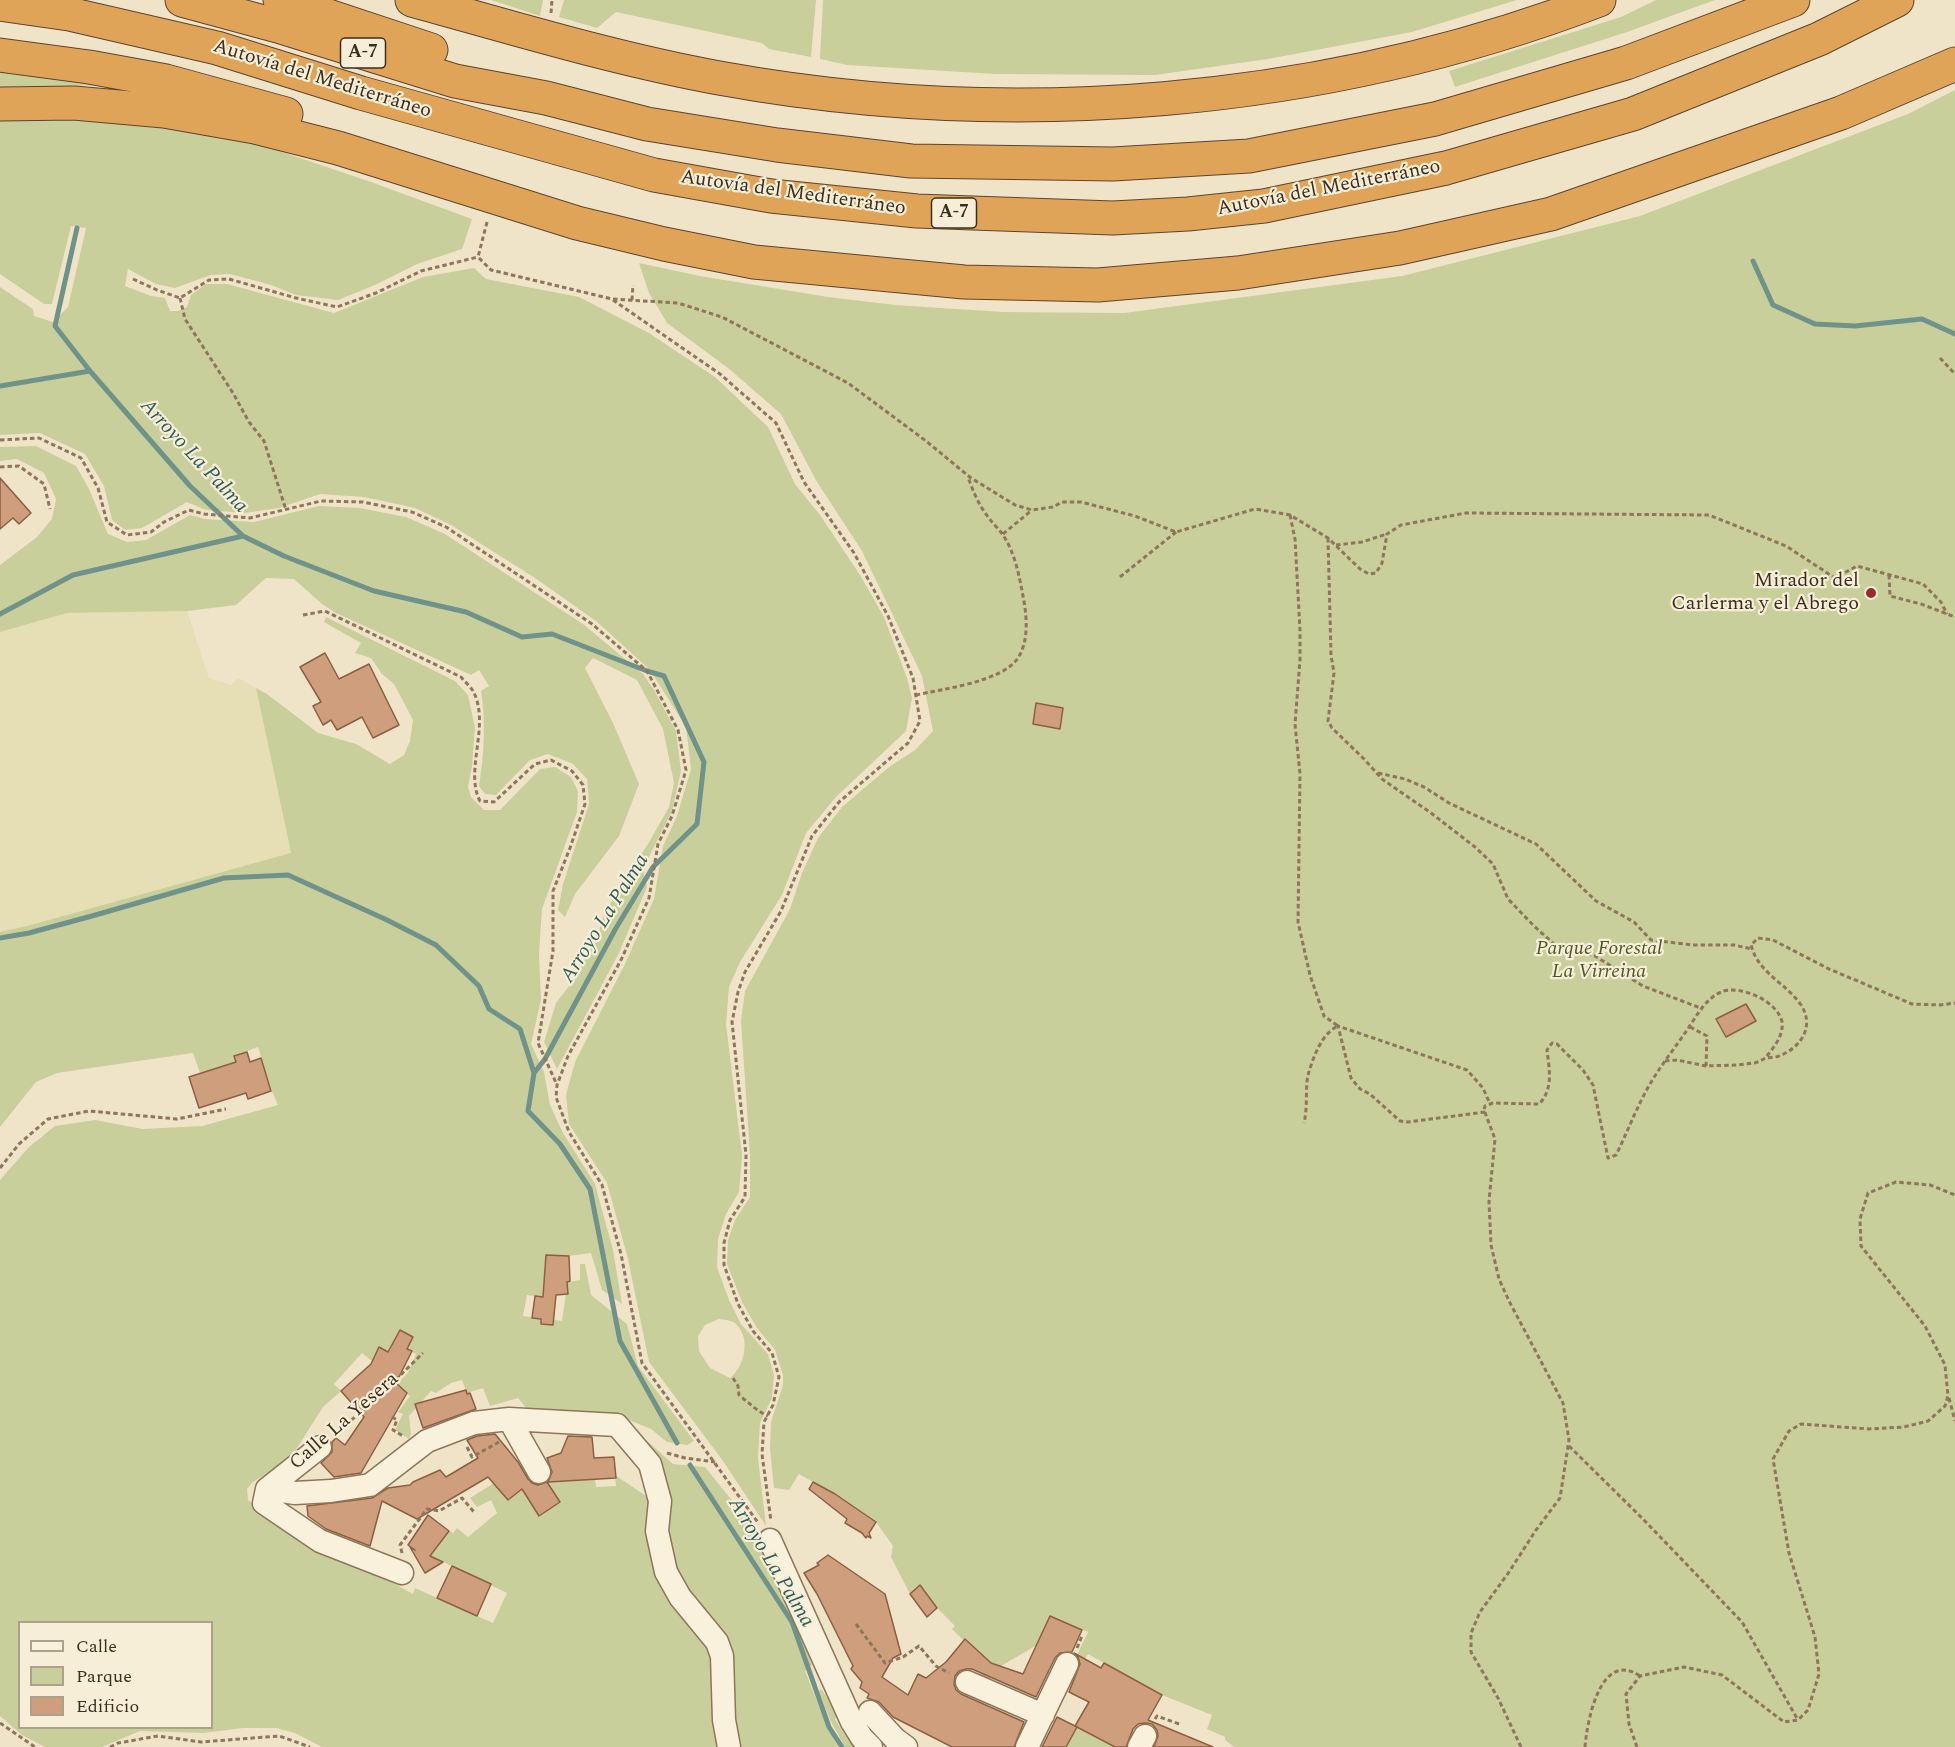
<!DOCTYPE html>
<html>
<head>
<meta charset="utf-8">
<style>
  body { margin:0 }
  #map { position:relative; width:1955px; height:1747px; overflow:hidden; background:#f0e4c8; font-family:Spectral,serif }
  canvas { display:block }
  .legend { position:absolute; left:18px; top:1621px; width:195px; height:108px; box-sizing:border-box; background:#f7eed8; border:2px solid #ada18e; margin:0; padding:8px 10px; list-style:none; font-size:18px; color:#3d2e20 }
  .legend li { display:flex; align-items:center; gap:12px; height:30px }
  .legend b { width:30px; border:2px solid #ada18e }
</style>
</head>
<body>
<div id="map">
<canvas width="1955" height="1747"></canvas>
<ul class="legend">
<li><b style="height:8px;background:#faf1dc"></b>Calle</li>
<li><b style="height:16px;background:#c9cf9b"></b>Parque</li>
<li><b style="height:16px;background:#cf9f7d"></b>Edificio</li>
</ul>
</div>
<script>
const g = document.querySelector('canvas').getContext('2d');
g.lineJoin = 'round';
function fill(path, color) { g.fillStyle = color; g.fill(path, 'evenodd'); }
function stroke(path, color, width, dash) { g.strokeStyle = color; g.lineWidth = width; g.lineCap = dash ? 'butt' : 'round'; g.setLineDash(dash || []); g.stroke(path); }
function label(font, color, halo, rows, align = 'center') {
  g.font = font + ' Spectral,serif'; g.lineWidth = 4.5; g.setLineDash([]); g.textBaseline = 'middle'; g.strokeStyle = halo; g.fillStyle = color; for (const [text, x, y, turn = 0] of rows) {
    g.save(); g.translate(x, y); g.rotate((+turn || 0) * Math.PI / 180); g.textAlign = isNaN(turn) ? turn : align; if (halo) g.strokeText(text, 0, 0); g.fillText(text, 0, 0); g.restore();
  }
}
fill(new Path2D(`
  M187,611L209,678L231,685L238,678L256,688L291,854L27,926L0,932V632L67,613Z`), '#e6deb5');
fill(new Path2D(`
  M491,0H543L540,16Z
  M564,0H816L811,57L769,49L762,43L616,12L597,28L559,17Z
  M823,0H1517L1412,32L1268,59L1155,75L995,74L847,65L820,59Z
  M1656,0H1715L1627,32L1455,87L1449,71L1621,17Z
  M0,70L115,85L0,87Z
  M1955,90V1747H1234L1225,1740V1737L1207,1729L1212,1715L1162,1695L1088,1654L1085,1659L1077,1655L1088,1632L1050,1617L1037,1645L1001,1666L987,1682L980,1675L991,1666L988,1660L966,1640L964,1641L952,1629L955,1626L937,1608L920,1585L910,1594L891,1557L893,1546L876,1522L843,1499L799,1474L789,1490L774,1488L770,1449L771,1422L783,1385V1375L775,1350L757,1328L742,1302L727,1264L728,1240L735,1220L750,1197V1155L741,1021L745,991L790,909L802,873L818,838L842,807L889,767L915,750L933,731L922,676L862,551L817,482L781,414L728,368L667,323L649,293L639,263L700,276L828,297L895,305L1003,312L1124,313L1402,276L1640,216L1908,114Z
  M0,116L98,118L220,131L371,182L472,219L462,249L417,264L375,285L338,300L296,295L271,285L230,274L211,275L175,288L156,284L128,269L125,286L151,296L165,298L170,311H178L187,307L191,295L206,284H227L334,313L423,277L474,268L486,279L579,297L649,333L715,377L768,427L795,484L820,515L860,575L884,617L907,678L912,698L906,731L836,797L806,833L782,895L740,962L729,987L726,1024L742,1155L739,1192L726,1214L718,1239L717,1267L729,1300L741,1324L768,1354L774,1375L772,1398L760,1423L758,1458L766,1526L723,1461L649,1362L628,1259L607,1183L569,1124L566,1095L575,1062L625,964L654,899L663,846L677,816L691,769L686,727L650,670L596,621L535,578L451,525L415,508L364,497L320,494L279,508L245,513L206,510L187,502L142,528L125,530L112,520L104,486L85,454L40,433L0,435V287L33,309L34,316L53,322L68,307L86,228L71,226L52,304H44L0,274ZM719,1319C725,1320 733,1320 737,1325C751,1340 744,1367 730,1378L710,1368L699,1351L698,1336L705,1325Z
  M36,446L76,466L89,489L108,534L127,542L146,540L190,515L205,519L254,522L319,506L360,508L406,517L445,534L583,624L643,674L654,690L676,731L681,771L672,811L643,869L647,887L619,953L557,1069L544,1042L556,1003L573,981L599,933L601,922L619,887L648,844L669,807L674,783L663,729L637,680L593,658L585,668L613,723L639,784L619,836L575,894L565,917L558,910L563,884L589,804L587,779L573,764L548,754L530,760L496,795L485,794L479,786C484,755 486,722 481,691L489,686L479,670L471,675L336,613L322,604L294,579L266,578L236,605L187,611L67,613L0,632V565L37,537L52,519L56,499L44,473L17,459L0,461V447Z
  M326,617L455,681L468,695L475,728L472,766L468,787L471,797L484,810H500L540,769L555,767L571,777L578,791L577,812L542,909L539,954L541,1000L531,1044L544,1072L550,1105L563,1133L595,1184L613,1250L622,1304L602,1290L591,1253L569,1256L556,1290V1299L527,1295L523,1316L562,1321L566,1294H568L567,1282L580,1280V1264H585L591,1295L627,1324L638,1366L694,1441L687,1445L667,1442L651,1429L619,1416L527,1409L518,1398L490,1406L483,1388L467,1393L462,1380L451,1383L436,1393L431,1391L409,1416L411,1434L409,1439L395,1430L403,1414L398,1412L410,1396L405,1392L387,1393L408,1373L416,1354L407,1349L413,1337L400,1330L388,1352L379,1348L373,1362L362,1353L334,1384L341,1391L323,1407L295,1451L269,1472L253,1482L247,1489L248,1500L263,1512L413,1594L415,1588L493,1623L507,1593L431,1556L449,1531L453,1533L457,1528L468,1537L497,1513L491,1500L477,1507L470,1498L494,1483L509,1500L532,1480L537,1481L526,1496L540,1516L560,1502L547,1481L552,1478L595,1479L596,1487L616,1486L615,1475L655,1502L657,1572L662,1588L714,1650L724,1747H322L295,1733L276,1728H243L203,1733L140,1731L102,1747H45L22,1735L0,1716V1180L29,1147L55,1126L95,1120L143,1129L202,1126L278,1105L272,1091L258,1047L234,1056L237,1066H224L200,1073L193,1053L57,1073L36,1082L0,1127V932L27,926L291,853L256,688L267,694L318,733L356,744L390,764L404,755L410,741L413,720L394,684L382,674L371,658L355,653L361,643L324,622ZM20,1622H212V1728H20Z
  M638,1433L673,1464L705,1467L768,1545L812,1665L805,1671L826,1724L838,1747H737L729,1688L672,1570Z
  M821,1689L839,1714L835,1719L844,1734L854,1747H845L830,1720L819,1691Z
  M1076,1727L1115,1747H1066Z`), '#c9cf9b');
stroke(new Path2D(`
  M77,228L55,326L90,371L190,486L243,536L284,556L374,591L466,612L522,637L552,634L647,671L664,676L704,762L697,824L653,867L616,928L545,1059L534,1073L528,1111L560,1144L590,1189L620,1341L677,1443
  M1753,261L1773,305L1815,324L1855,326L1922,319L1955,334
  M0,386L90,371
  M0,614L73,575L243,536
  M0,938L29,933L92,916L224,878L288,875L387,920L436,945L479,986L489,1009L520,1029L534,1073
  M690,1465L792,1622L829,1727L842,1747`), '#6f938a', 5);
const building = new Path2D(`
  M0,478L31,513L19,524L13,518L0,529Z
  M325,653L339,679L369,664L399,725L373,738L362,717L337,730L331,720L323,725L313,706L321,702L300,667Z
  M1036,703L1063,708L1060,729L1033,724Z
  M1746,1004L1756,1021L1726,1037L1716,1019Z
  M247,1052L250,1062L261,1058L271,1091L248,1099L246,1093L199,1108L189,1077L236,1062L234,1056Z
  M546,1255L569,1256L570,1281L567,1282L568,1294L556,1295L553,1325L541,1324V1319L532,1318L535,1296L543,1297Z
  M400,1330L413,1337L407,1349L412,1351L396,1383L407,1393L361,1473L334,1477L321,1463L332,1452V1442L336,1438L345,1445L364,1417L341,1391L371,1364L379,1347L388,1352Z
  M466,1390L467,1394L470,1393L476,1409L423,1428L415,1404Z
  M495,1434L518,1462L528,1479L532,1483L538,1485L547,1482L560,1502L539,1516L522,1489L508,1500L488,1477L417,1519L382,1501L370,1546L326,1529L308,1516L307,1506L372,1498L388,1488L410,1485L413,1482L440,1470L446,1477L478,1458L467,1440L477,1436Z
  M568,1436L592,1437L594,1458L614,1457L616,1478L548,1482L552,1472L547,1458L561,1453Z
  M813,1482L835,1494L876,1522L869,1533L871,1538L867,1536L866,1538L862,1533L845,1523L847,1519L809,1489Z
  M428,1515L449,1531L430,1556L443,1562L425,1573L410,1547L415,1550L408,1545Z
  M828,1555L885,1594L901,1654L893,1658L882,1677L908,1695L918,1674L926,1678L946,1662L965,1639L991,1663L1023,1674L1050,1616L1082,1630L1072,1652L1060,1653L1055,1658L1036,1697L972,1669H966L959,1671L955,1676L954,1684L956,1690L961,1694L1024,1722L1014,1747H952L893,1717L879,1702L867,1698L869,1694L860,1688L862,1682L851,1669L853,1666L817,1594L804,1573L819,1565L817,1563Z
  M452,1566L491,1584L477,1616L437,1598Z
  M920,1585L937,1608L927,1617L910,1594Z
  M1074,1653L1101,1668L1104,1663L1162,1695L1148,1720L1213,1747H1154L1158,1736L1157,1730L1152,1724L1145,1723L1138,1724L1133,1729L1126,1747H1115L1075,1726L1089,1702L1069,1692L1080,1664L1078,1657Z
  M1057,1717L1077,1727L1066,1747H1042Z`);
fill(building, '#cf9f7d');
stroke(building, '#8d5f41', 1.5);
const minor = new Path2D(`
  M509,1419L539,1472
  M267,1489L320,1447
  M770,1540L852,1722L862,1738L871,1747
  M402,1573L320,1541L264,1503L267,1489L295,1493L331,1491L370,1485L427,1441L474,1423L509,1419L617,1425L650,1464L660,1501L657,1531L666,1572L680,1597L717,1642L722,1656L724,1720L729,1747
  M967,1682L1043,1715
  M870,1712L895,1739L906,1747
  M1027,1747L1067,1664
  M1139,1747L1145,1736`);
const highway = new Path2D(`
  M182,0L278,26L455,81L546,98L647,124L777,145L911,161L1113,164L1249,156L1435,119L1626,63L1793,0
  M280,0L431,50
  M412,0C514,28 615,59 719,78C1010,131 1322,106 1599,0
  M0,4L69,14L217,48L361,93L654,175L771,196L917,211L1113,218L1188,214L1264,206L1446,168L1633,114L1819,39L1897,0
  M0,55L89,67L166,81L286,114
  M0,104L74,103L164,111L255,127L338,148L577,223L664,244L754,262L964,282L1098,285L1238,273L1400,248L1551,214L1841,113L1955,64`);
stroke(minor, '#8d765c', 25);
stroke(highway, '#5b4430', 35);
stroke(new Path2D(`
  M551,13L552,0
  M487,222L478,257L491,270L612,299L678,303L722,317L848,383L926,441L971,478L1015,505L1032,510L1053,507L1062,502H1081L1135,516L1176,532L1255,509L1290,515L1328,538L1360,569L1369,574L1376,573L1382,563L1387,534L1401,525L1466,513L1709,515L1786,546L1835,578L1857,566L1923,584L1941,602L1947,614
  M133,279L157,290L180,298L209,280L229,279L296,298L337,307L376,293L421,271L478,257
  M180,298L185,319L233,393L249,422L264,441L286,510
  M613,300L720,374L776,423L804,482L854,553L888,616L913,678L920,721L908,743L839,802L812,836L781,911L745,972L738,992L732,1022L746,1155L745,1197L730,1220L724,1243V1265L738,1304L753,1331L772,1353L779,1377L773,1405L764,1422L762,1454L771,1521
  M632,300L633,285
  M1940,358L1955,374
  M0,440L39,438L81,458L98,488L107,522L127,535L151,532L164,522L189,510L204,514L250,518L321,501L363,502L412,512L446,527L592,624L647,671L678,730L686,770L672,816L658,844L649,898L621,960L568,1056L557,1085L556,1097L569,1132L602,1185L621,1254L642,1363L759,1524
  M0,467L19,466L44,484L50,509
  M1290,515L1295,539L1300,630V660L1295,724L1300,774L1298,922L1310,975L1324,1016L1338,1026C1321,1034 1313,1058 1308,1075C1305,1089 1308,1107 1304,1123
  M1003,534L1032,510
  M1328,538L1331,655L1334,673L1328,721L1332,728L1364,759L1382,779L1431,813L1475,847L1493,864L1508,899L1534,926L1555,945L1595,956L1643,986L1703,1009
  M1336,545L1362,542L1387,534
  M1889,575L1890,596L1921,604L1955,617
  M1120,577L1176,532
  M303,615L325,611L461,677C465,682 470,686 473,691C491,724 464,771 480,801L494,802L535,764L551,760L572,771L583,785L585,804L570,848L553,891V951L538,1043L557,1085
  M916,695C942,689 1002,682 1018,658C1029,641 1027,616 1023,596C1019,575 1015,553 1003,535C999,529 993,524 989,518C979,506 973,491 968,477
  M1378,773L1405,779L1424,787L1449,803L1536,844L1596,901L1634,922L1651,940L1693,945H1734L1752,949
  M1690,1027L1707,1036L1706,1066C1721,1065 1737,1066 1753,1063C1757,1063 1761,1060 1766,1058C1770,1057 1775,1058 1779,1056C1801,1048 1815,1026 1801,1005C1786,983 1758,973 1751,945L1758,938L1773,940L1829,969L1912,1004L1940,1005L1955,1003
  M1665,1061L1677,1060L1706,1066
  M1485,1112L1408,1122L1400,1121L1370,1094L1360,1089L1351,1078L1338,1026L1467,1070L1483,1088L1490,1104
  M0,1168L19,1144L48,1119L89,1111L177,1119L226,1109
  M733,1378L738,1386L739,1395C749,1403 757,1411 768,1416
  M1949,1398L1955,1421
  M392,1417L397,1420L393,1430L403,1436
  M334,1435L376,1399L423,1353
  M1569,1446L1642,1518L1742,1622L1798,1720
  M467,1447L472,1457L499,1442
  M667,1453L685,1458L715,1462
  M402,1553L400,1545L427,1509L439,1511L462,1498L474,1512
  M856,1624L885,1663L903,1657L919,1646L936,1666L949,1673
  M1077,1648L1082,1636
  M1155,1719L1157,1716L1179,1724
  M0,1723L35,1747
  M110,1747L118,1743L158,1736L201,1742L279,1736L310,1747
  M1521,1747L1498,1698L1471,1652V1633L1480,1612L1509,1572L1536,1530L1560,1498L1569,1440L1563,1403L1509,1301L1499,1279L1491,1245L1489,1201L1495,1139L1484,1110L1485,1106L1493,1103L1539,1104C1554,1089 1549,1068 1547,1050L1552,1043L1557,1044L1583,1070L1593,1085L1608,1158L1616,1155C1628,1131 1637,1106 1650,1084C1661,1065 1675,1048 1687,1030C1696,1017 1705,999 1721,992C1739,984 1778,1001 1782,1022C1784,1035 1773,1049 1765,1058
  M1585,1747C1587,1722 1600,1649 1640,1676
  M1637,1747L1629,1724L1626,1694L1640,1676L1684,1667L1722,1675L1784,1722L1798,1720L1808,1710L1819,1674L1815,1637L1789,1553L1773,1459L1789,1431L1801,1424L1869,1429L1904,1427L1928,1421L1945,1406L1948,1396L1945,1365L1925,1326L1861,1246L1860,1219L1868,1193L1896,1182L1930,1185L1955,1195`), '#8d765c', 3, [4.5, 3]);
stroke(minor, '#faf1dc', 22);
stroke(highway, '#e0a458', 33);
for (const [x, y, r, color] of [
  [1871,593,6,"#9e2a2b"]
]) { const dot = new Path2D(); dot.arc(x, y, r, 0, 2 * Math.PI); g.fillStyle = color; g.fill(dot); stroke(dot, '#f7eed8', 2); }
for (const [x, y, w] of [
  [363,53,45],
  [954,213,45]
]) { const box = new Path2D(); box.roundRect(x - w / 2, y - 15, w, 30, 4.5); g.fillStyle = '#f7eed8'; g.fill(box); stroke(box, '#3d2e20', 1.5); }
label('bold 18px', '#3d2e20', null, [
  ["A-7",363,53],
  ["A-7",954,213]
]);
label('20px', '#3d2e20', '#f7eed8', [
  ["Autovía del Mediterráneo",322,80,17],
  ["Autovía del Mediterráneo",1329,189,-11],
  ["Autovía del Mediterráneo",793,194,8],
  ["Calle La Yesera",345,1422,-41]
]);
label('20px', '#3d2e20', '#f7eed8', [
  ["Mirador del",1859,582],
  ["Carlerma y el Abrego",1859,605]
], 'right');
label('italic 20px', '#4d5a26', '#f7eed8', [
  ["Parque Forestal",1599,950],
  ["La Virreina",1599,973]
]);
label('italic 21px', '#2f5d5a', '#f7eed8', [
  ["Arroyo La Palma",193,457,47],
  ["Arroyo La Palma",606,919,-58],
  ["Arroyo La Palma",770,1563,59]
]);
</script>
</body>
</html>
